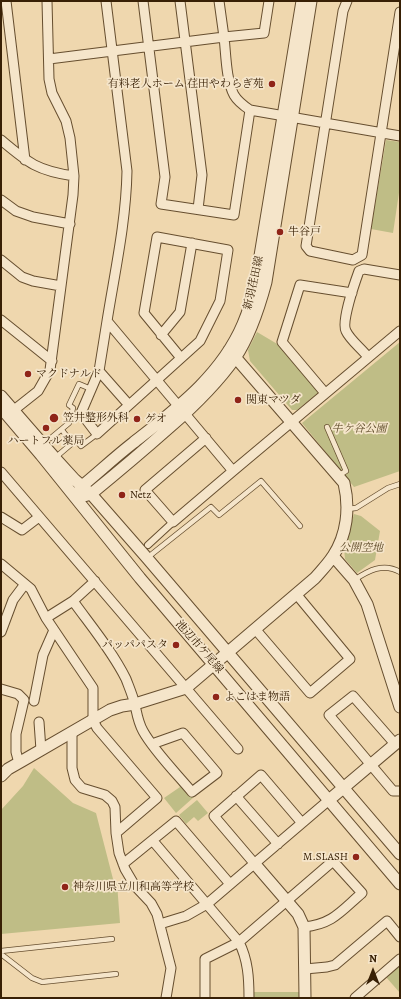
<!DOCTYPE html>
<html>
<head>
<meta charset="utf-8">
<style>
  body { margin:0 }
  #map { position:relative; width:401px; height:999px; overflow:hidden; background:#efd7ae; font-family:Alegreya,serif }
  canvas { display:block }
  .frame { position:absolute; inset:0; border:2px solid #382005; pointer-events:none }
  .north { position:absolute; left:353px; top:951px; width:40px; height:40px; -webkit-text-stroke:3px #f5e5ca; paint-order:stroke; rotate:0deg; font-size:11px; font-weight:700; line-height:16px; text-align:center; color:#382005 }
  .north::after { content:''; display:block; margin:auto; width:14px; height:18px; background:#382005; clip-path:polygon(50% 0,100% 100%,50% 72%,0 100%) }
</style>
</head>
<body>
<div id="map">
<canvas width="401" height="999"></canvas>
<div class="frame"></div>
<div class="north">N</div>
</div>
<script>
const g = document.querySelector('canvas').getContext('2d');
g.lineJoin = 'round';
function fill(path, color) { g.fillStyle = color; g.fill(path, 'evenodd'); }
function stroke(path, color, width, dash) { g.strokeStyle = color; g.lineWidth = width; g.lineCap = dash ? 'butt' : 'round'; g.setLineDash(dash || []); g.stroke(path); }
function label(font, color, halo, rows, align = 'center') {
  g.font = font + ' Alegreya,"Noto Serif JP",serif'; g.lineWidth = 3.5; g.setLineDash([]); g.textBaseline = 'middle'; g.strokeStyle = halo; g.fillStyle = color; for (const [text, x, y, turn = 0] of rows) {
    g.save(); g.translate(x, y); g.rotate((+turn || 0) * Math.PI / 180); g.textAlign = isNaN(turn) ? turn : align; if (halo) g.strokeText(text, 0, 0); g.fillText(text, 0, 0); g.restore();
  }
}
fill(new Path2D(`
  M386,140L400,142V186L393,233L371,229Z
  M257,332L279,345L318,390V393L297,410H292L250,361L248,350Z
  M400,342V471L354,487L302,423Z
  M354,514L361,516L380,531L375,560L357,573L345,559L344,548Z
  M34,768L73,803L96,813L113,879L117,883L120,923L1,934V810L23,786Z
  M178,779L194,797L176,813L164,798L180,787L176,781Z
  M197,800L208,813L198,821L194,817L186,824L179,815Z
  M400,965V993L386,977Z
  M252,992H301V998H252Z`), '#bfbd86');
const service = new Path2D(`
  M327,427L346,471L338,476
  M62,430L72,443
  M51,438L69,423L73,408L69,405L79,384L91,389
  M56,457L76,440L81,446L97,434
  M347,509L356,508L388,488L400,484
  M147,558L211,507L219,515L261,481L300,526
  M354,580C368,571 383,562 400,572
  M1,951L112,939
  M1,954L32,978L42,982L116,974`);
const pedestrian = new Path2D(`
  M148,545L173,522`);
const minor = new Path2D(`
  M6,1L25,160
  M106,1L127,171C126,222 115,271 107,321L233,471
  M143,1L165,177L161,204L234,215L250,110
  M180,1L202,175L198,209
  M219,1L224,37L264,33L269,1
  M347,1L343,11L306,246L310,251L353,260L362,255L400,12
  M49,59L224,37C226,54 226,80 234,95C238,102 244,106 250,110L400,136
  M1,140C28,163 38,171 74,176
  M1,200L16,211L33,217L70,224
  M1,260L22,277L33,281L61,286
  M1,320L52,361
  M107,321L99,371L81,413L97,434L200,341L220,301L228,250L157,237L144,313L181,358
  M161,335L180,312L192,243
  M368,357C362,349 350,340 346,331C341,322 355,282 359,271L364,269L400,275
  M99,371L129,405
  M325,393L282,342L300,285L352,293
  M14,410L38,391L50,370L73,195L74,176L70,138L66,121L52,93L49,79L47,1
  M206,438L145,490L173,522L233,471L400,331
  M1,472L238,749
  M1,517L22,530L39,517
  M1,564L31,589L46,618L93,688V720L97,728L157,798L116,833
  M73,601C91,626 112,651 126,679C129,687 133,696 135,705C137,714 138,722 143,731C154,751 177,774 192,792L217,773L183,733L152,744
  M46,618L73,601L95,581
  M256,630L310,693L350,659L297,595
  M1,632L13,600L25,584
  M1,689L18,694L24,700L16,734V752L19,763
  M34,701L43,655L54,630
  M39,722L41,750
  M72,733V768L75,780L82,788L105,795L112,801L115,807L116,833L119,853L125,869L135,886L151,903L157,914L171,968L166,998
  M395,744L353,696L329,715L393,791H400
  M236,796L278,844
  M153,841L239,942C248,960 249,978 249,998
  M254,863L214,816L261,775L302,823
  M123,864L176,821L230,884
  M160,924L186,916L207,904L329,800
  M305,969L327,967L335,965L387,921L400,937
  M205,998V959L239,942L333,861L362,893C341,911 333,924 304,927
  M355,998L400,959`);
const tertiary = new Path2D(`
  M1,396L55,458L75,480L91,494L147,558L400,854
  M1,408L41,455L140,578L400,884
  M78,492L82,486C99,472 115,457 133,443C176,409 221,376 243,324C249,310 253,295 256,280L302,1
  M84,496L91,494C118,472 144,450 170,427C194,406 216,385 235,358C250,336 259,308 266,282L311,1
  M333,556L354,580L367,604L400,707
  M1,776L8,769L22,761L110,710L122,706L135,704L186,688L315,578C321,571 328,564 333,556C347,535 350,508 344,483L229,350
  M329,800L400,740
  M254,863L298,914L304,927L305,998`);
stroke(service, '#664e2f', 6);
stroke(pedestrian, '#664e2f', 8);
stroke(minor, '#664e2f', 11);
stroke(tertiary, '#664e2f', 13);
stroke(service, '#f5e5ca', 4.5);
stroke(pedestrian, '#f5e5ca', 6);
stroke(minor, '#f5e5ca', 9);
stroke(tertiary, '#f5e5ca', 11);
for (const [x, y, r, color] of [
  [272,84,4,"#8f2418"],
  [280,232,4,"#8f2418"],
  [28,374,4,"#8f2418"],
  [238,400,4,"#8f2418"],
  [54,418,5,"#8f2418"],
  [137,419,4,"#8f2418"],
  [46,428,4,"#8f2418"],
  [122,495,4,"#8f2418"],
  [176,645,4,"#8f2418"],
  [216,697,4,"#8f2418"],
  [356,857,4,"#8f2418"],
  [65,887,4,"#8f2418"]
]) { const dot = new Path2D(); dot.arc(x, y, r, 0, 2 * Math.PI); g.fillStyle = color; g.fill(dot); stroke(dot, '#f5e5ca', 1.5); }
label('11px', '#382005', '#f5e5ca', [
  ["有料老人ホーム 荏田やわらぎ苑",264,84,"right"],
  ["牛谷戸",288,232],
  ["マクドナルド",36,374],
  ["関東マツダ",246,400],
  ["笠井整形外科",63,418],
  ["ゲオ",145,419],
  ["ハートフル薬局",46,441,"center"],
  ["Netz",130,495],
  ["パッパパスタ",168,645,"right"],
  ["よこはま物語",224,697],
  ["M.SLASH",348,857,"right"],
  ["神奈川県立川和高等学校",73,887]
], 'left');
label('11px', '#382005', '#f5e5ca', [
  ["新羽荏田線",254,283,-77],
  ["池辺市ケ尾線",199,647,49]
]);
label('italic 11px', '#5a4725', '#f5e5ca', [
  ["牛ケ谷公園",359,429],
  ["公開空地",361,548]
]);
</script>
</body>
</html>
